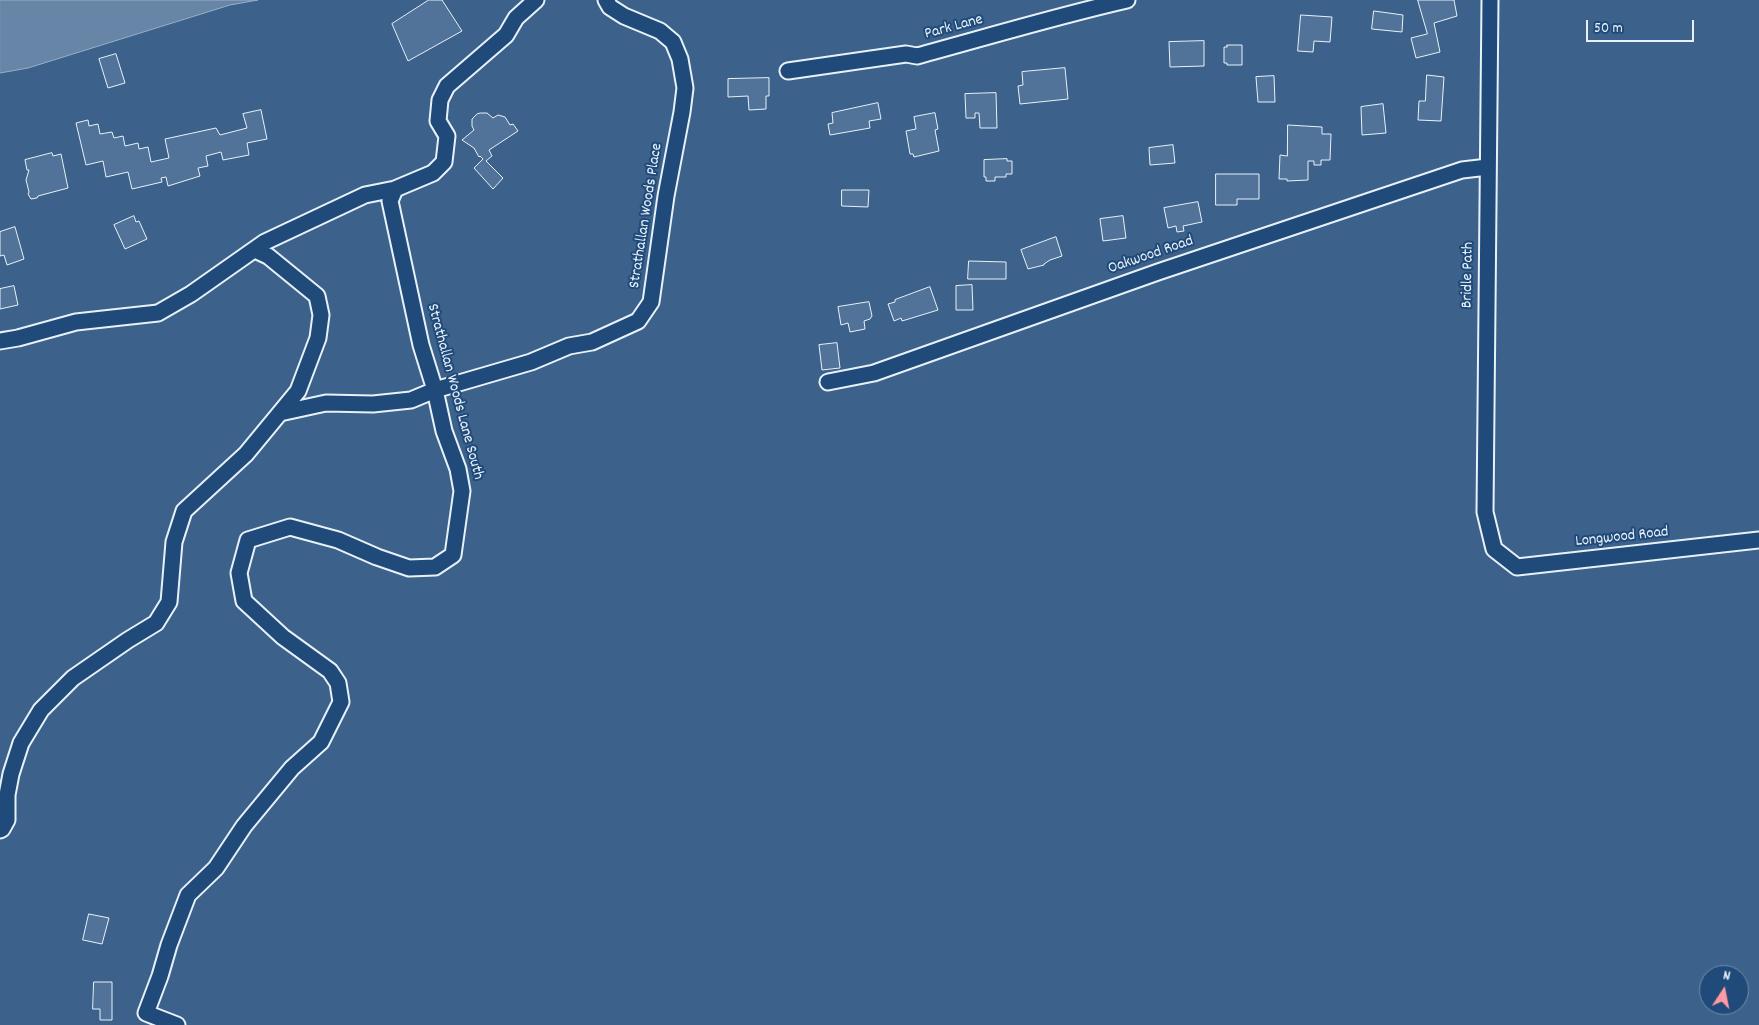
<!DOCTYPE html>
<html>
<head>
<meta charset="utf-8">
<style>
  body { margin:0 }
  #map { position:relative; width:1759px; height:1025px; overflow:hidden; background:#1f4a7a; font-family:Dekko,sans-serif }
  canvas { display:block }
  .north { position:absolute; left:1699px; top:965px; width:50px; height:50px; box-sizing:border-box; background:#1f4a7a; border:1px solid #6f8dac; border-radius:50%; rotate:11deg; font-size:14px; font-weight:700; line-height:20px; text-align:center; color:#e8f1f8 }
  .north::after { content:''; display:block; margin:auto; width:18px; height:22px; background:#ff9aa2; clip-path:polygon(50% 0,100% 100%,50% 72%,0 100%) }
  .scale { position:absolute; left:1586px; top:20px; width:108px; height:22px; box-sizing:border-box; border:2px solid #e8f1f8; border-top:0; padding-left:6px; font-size:15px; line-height:18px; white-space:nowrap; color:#e8f1f8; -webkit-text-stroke:4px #1f4a7a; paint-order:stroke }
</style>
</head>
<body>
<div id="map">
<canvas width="1759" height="1025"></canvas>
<div class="north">N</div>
<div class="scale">50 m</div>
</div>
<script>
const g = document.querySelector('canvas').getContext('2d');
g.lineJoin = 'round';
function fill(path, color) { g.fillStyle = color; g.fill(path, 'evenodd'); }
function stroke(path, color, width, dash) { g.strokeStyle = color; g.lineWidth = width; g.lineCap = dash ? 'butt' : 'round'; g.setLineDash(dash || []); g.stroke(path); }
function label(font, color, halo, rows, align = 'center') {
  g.font = font + ' Dekko,sans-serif'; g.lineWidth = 4; g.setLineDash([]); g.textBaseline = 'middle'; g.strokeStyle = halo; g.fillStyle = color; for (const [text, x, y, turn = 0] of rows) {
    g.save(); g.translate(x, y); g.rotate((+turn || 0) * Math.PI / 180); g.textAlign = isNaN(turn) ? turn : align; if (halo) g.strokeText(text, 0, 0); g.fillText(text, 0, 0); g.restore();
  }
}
fill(new Path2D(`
  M258,0H1759V1025H0V73L28,68L230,5ZM1709,975H1739V1005H1709Z`), '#3c628c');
const water = new Path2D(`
  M0,0H258L230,5L28,68L0,73Z`);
fill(water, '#6685a7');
stroke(water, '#9ab0c7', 1);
const building = new Path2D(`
  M429,0H442L462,31L408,61L392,24Z
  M1418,0H1454L1457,16L1434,23L1440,52L1416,58L1411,38L1427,34Z
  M1374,11L1403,15L1402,32L1372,29Z
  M1301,15L1332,17L1330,42L1314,41L1313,52L1298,51Z
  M1204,41V66L1170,67L1169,42Z
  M1227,45H1242V65H1227V63H1224V47H1227Z
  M116,54L125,83L108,88L99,59Z
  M1065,68L1068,99L1020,104L1018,86L1023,85L1022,72Z
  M1427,75L1444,77L1441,121L1418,120L1419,101H1425Z
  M1274,76L1275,102H1258L1256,77Z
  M769,78V96H766V109L749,110L748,96L728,97V79Z
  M996,93L997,128H980L979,113H975V118H966L965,94Z
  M878,103L881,119L869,121L870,128L830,135L828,124L833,123L832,113Z
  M1383,104L1386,133L1362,135L1361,107Z
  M261,110L267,139L247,143L249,155L223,160L221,152L206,156L208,166L198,168L200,176L168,186L166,177L161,178L162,182L132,189L128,172L106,177L103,161L86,165L76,123L88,120L89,126L98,124L100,134L112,132L114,138L123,136L125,146L138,143L139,149L148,147L151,162L169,158L165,139L216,128L220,135L247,128L243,114Z
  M481,113H487L493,118L498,115L505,117L510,125L513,124L518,131L489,150L492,156L486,161L503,178L493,189L474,168L483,159L480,156L479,157L474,148L462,140L474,130L472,126V119L477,114Z
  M935,113L938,129L935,130L939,151L914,157L913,154H910L906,131L916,129L914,117Z
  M1288,125L1322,127V134H1331L1330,160H1321V165H1314V161H1308V180L1287,181V179H1279L1280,155L1287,156Z
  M1173,145L1175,163L1150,165L1149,148Z
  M52,153L53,156L61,154L68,188L38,196L37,198L31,199L28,194L29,192L26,180L29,170H27L25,160Z
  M1007,159V161H1012V174H1006V177H995V181H986V177H984V160Z
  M1216,174H1259V199H1237V205H1216Z
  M842,190H869L868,207L842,206Z
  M1198,202L1202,222L1183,226L1184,231L1177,232L1176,226L1168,228L1164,208Z
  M134,216L136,222L139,221L147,239L125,249L114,225Z
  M1123,216L1126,238L1103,241L1100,219Z
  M15,227L24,259L7,265L4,255L0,256V232Z
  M1056,237L1062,256L1050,260L1044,264V265L1028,269L1021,250Z
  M969,261L1006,262V279H968Z
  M972,285L973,310H956V286Z
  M14,286L18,305L0,309V289Z
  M930,287L938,310L902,321L901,318L894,321L888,304L895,302V300Z
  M869,302L872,316L870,319L864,321L865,329L850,332L848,323L841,325L838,307Z
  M837,343L840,368L822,370L819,345Z
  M89,914L109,918L102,944L83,940Z
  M94,982H112V1020H100V1009H93Z`);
fill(building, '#517399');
stroke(building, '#e8f1f8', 1);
const minor = new Path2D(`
  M1490,0L1485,512L1494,549L1517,567L1759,540
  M788,71L906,54L917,56C987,37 1057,16 1127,0
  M0,341L18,338L76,322L158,313L191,294L265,242L365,195L395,189L433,173L444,162L447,136L438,121L440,100L447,86L506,35L516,18L536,0
  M828,382L874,373L1158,272L1462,170L1488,167
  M280,413L326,403L373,404L411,400L435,390L531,362L569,346L592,342L638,321L651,302L666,196L682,112L685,88L680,59L673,42L660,31L624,16L610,7L606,0
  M0,830L2,829L7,820V795L11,774L21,743L41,710L73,678L128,640L156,623L169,602L174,542L184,511L246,454L298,391L318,338L321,315L317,296L268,256L255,250
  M177,1025L146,1013L160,976L169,945L188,895L216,868L244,826L292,768L321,742L341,702L338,683L330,671L283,637L244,601L239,573L248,540L290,527L338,540L377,557L409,568L435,567L453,555L462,491L458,469L444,431L435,390L421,345L390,201L395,189`);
stroke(minor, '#e8f1f8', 19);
stroke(minor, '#1f4a7a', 15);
label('16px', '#e8f1f8', '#1f4a7a', [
  ["Park Lane",954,28,-15],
  ["Strathallan Woods Place",647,216,-81],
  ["Oakwood Road",1151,256,-19],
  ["Bridle Path",1469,275,-89],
  ["Strathallan Woods Lane South",454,392,75],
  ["Longwood Road",1622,538,-6]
]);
</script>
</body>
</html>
